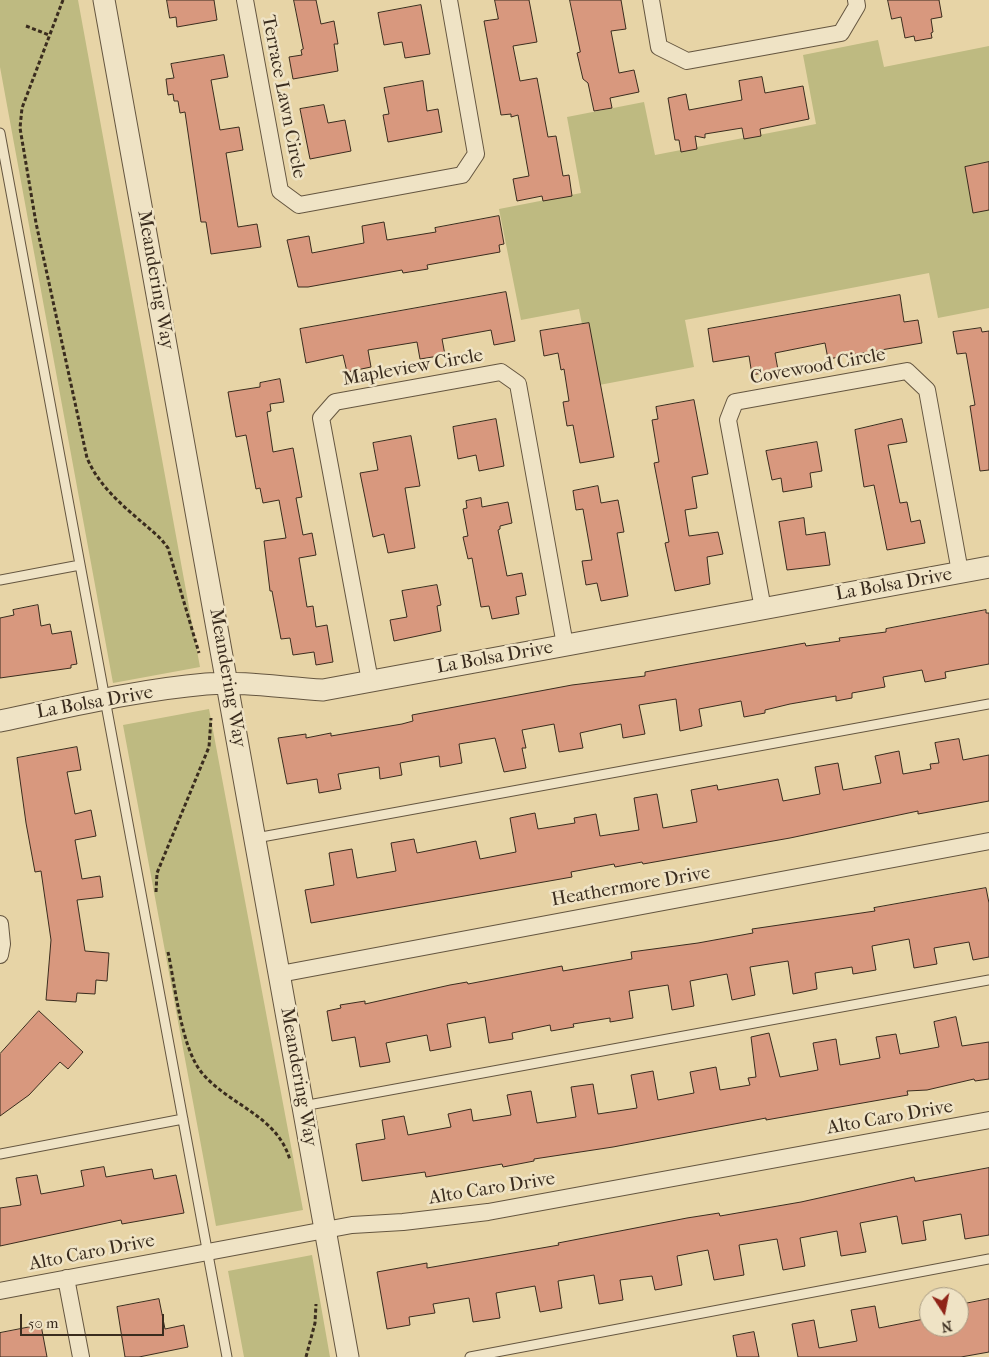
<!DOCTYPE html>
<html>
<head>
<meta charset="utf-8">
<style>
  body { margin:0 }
  #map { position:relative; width:989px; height:1357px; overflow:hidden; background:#e7d4a6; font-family:"IM FELL French Canon",serif }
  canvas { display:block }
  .north { position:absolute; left:919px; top:1287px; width:50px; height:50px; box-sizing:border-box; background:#efe3c5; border:1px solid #a79a82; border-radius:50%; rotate:169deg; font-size:14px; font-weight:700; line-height:20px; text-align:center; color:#3a2c1e }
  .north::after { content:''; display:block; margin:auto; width:18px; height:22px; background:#8f2418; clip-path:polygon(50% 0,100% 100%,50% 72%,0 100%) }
  .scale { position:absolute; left:20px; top:1314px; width:144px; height:22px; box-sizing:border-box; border:2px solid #3a2c1e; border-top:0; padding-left:6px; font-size:15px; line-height:18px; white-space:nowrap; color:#3a2c1e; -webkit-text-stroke:4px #efe3c5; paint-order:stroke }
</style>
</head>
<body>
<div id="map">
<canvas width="989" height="1357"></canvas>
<div class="north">N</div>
<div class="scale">50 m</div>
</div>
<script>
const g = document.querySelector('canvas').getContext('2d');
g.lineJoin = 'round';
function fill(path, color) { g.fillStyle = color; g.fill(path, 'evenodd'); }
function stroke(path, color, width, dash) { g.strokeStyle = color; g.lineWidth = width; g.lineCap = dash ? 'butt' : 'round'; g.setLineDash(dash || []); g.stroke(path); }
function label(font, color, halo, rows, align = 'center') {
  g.font = font + ' "IM FELL French Canon",serif'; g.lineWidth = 5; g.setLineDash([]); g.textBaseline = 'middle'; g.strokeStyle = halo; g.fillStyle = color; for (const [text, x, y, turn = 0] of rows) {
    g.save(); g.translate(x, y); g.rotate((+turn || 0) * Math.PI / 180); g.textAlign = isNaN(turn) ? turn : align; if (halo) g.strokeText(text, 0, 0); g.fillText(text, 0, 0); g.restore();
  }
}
fill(new Path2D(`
  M0,0H78L200,667L113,683L0,67Z
  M878,40L884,67L989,46V308L938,318L929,273L685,320L694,367L594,386L579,309L521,320L499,209L581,193L567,117L644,102L655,155L816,124L803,55Z
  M209,709L303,1210L216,1226L123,725Z
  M312,1255L330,1357H244L228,1271Z`), '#beba81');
const building = new Path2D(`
  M167,0H214L217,20L177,27L176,17L170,18Z
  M294,0H316L321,24L334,21L338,44H334L338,71L293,79L289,57L302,55L301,50L303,49Z
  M495,0H529L537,42L513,46L520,81L537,78L548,137L556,136L563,176L569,175L572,196L543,201L542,196L517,201L513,179L529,176L518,115L511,117V114L501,115L484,21L498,19Z
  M570,0H621L626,29L611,31L619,73L634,70L639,92L610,98L612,108L594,111L588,83L583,79L577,53L580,52Z
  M888,0H939L942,17L931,19L933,32L931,33L932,38L915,41L914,36L905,38L901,17L892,19Z
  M421,5L430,54L405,58L402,42L384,45L378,13Z
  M224,55L228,77L211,80L220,130L239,127L243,150L226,153L238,227L257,224L261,247L211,254L206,222H201L185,112L180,113L178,101H174L173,94L168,95L166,79L174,78L171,64Z
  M762,77L765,93L803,86L809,119L760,129L761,136L744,139L742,128L705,134V138L695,136L697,149L681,152L679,140H675L668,98L686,94L689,110L742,100L739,81Z
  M423,81L427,111L438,109L442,132L388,142L383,115L389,114L384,88Z
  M324,105L328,123L345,120L351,151L310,159L300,109Z
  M989,162V210L973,213L965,167Z
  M499,216L504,244L499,245L500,252L427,265L428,269L403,273L402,270L308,287H298L287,240L309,236L312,253L364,243L362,226L384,222L387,240L436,232L435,228Z
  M506,292L515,341L494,345L491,330L442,339L445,355L420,359L417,342L368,350L371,367L347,372L343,355L306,363L300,329Z
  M900,295L904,322L918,320L922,343L828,359L825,343L775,353L778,370L752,375L749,356L713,362L708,329Z
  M589,323L614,457L580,463L573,425L567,426L563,402L569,401L564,369L561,370L558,353L544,356L540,331Z
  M981,328L982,332L989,331V470L980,471L970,406L975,405L966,353L957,354L953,332Z
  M280,379L284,402L270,404L271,411L267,412L273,452L293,448L302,497L296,498L303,535L312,533L316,555L299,558L307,607L313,606L316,627L327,625L333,662L316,665L314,652L293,655L290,638L281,639L272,591H270L264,541L286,538L279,500L263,503L260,488L256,489L246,435L236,437L228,392L260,387V383Z
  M694,400L708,474L692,477L697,508L685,510L689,536L718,532L723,554L707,557L710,584L675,591L665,543L669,542L654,463L659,462L652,420L658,419L656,407Z
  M496,419L504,466L479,471L476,455L458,459L453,427Z
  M902,419L907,442L888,445L900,503L907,502L911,522L920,520L925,543L887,550L874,485L864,487L855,430Z
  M411,436L420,486L405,488L415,548L388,553L384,534L373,537L360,473L378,470L373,443Z
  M817,442L822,471L810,473L812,487L783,492L781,478L772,480L766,451Z
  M598,486L601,503L618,500L624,532L617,533L628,596L601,601L597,583L586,585L582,561L592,560L583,509L576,510L573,491Z
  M481,498L482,507L508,502L512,523L500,526V529L498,530L507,576L522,573L526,595L516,597L519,614L492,619L489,606L481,607L472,558L468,559L463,537L468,536L463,509L467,508L466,501Z
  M804,518L806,535L825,532L830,565L787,570L779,522Z
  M437,585L441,605L437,606L441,631L394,641L390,620L407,617L402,591Z
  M38,605L41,626L50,624L52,634L71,631L77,664L71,665V668L0,678V618L14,615L13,610Z
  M986,610V613H989V664L945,672L946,678L925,682L922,670L883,677L885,687L852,693V698L836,701V696L790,704L765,710V713L744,717L741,701L699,709L702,726L680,731L676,699L639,705L645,734L623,738L621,724L580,733L583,748L559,752L554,724L522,730L526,748H522L526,768L504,772L495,738L459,744L462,763L440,767L439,756L400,763L402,775L380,779L379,767L338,774L341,789L319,793L317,779L287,784L278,738L306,734V738L331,733V736L402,724L413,721L412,715L572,685L645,676V672L805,643L806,646L840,641L839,638L886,632V629Z
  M959,739L963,760L989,755V801L918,814V811L790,838L643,864L642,862L615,867L614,864L571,872L572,877L311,923L305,890L334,885L329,853L352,849L357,878L396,871L391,843L414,839L417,853L476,841L480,859L516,852L510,818L535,813L538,829L575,823L574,818L596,814L600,836L639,830L634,798L657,794L663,828L697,822L691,790L717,785L718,790L778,779L783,801L820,794L815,767L838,763L843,790L881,783L875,756L899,751L903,774L931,769L930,764L939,763L935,743Z
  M77,747L81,770L67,772L75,814L91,810L96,836L75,840L82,879L100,876L103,897L77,900L85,951L109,953L107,981L96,980L95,994L77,993L76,1002L46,1000L51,940L41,871L35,872L26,823L17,758Z
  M986,888L989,903V957L973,960L969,942L934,948L937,964L914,968L909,939L872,946L876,970L853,974L852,967L815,973L817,989L793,994L788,961L750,967L755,995L732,1000L727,974L690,981L694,1006L672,1010L668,985L629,991L633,1018L610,1022V1018L573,1024L574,1027L551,1031L550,1025L512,1033L513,1039L489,1043L485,1017L447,1024L451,1047L430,1051L427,1035L386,1043L390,1062L360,1067L355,1037L332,1041L327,1011L341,1008L340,1005L365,1001V1004L450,985L467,982L468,984L562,966L563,971L632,959L631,952L698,943L753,933L752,929L875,911L874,908Z
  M39,1011L83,1052L68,1069L60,1062L29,1095L0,1116V1054Z
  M956,1017L962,1046L989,1042V1079L975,1081L974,1079L927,1090L907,1091L908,1095L766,1120V1118L613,1147L534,1159V1161L503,1167L502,1164L426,1177L425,1172L362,1181L356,1144L385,1139L382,1120L404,1116L408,1135L451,1127L448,1114L471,1109L473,1121L511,1115L507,1095L531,1091L537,1123L576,1117L571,1087L593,1084L598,1114L637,1108L631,1075L653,1071L658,1100L694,1093L690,1072L716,1067L720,1090L750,1085L748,1078L756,1077L751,1037L769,1033L780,1077L818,1070L813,1043L836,1039L840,1065L880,1058L876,1037L896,1034L900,1054L939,1047L934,1022Z
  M104,1167L106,1177L152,1169L154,1179L176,1175L184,1213L122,1224L121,1220L0,1246V1208L21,1205L16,1178L37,1175L41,1194L84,1186L81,1171Z
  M989,1168V1235L965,1239L961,1214L923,1221L926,1240L902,1244L897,1216L860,1223L866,1252L841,1256L837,1231L800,1238L805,1266L783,1270L777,1239L739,1245L744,1275L714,1280L708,1250L677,1256L682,1285L655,1290L652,1276L620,1280L623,1300L599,1304L594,1275L558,1281L562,1308L540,1312L535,1286L496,1293L500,1318L473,1322L469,1298L433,1304L435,1313L409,1317L410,1325L387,1329L377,1272L427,1263V1268L559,1245L558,1243L687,1218L719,1213L720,1216L801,1202L914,1177L915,1181Z
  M159,1299L165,1329L184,1325L188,1347L139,1357H125L117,1307Z
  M989,1299V1352L961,1357H798L792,1324L814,1320L819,1348L857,1341L851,1310L875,1306L879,1328L929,1318V1327H959V1305Z
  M41,1325L47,1357H0V1333Z
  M754,1332L759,1357H737L733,1336Z`);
fill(building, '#d8987e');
stroke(building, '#3a2c1e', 1);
const service = new Path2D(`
  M0,133L227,1357
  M0,580L80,565
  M256,838L989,704
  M303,1106L989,980
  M0,1154L183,1119
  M470,1357L989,1259`);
const minor = new Path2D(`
  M245,0L280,191L299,205L462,175L476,154L449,0
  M651,0L659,47L687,61L841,33L857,6L856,0
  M763,609L728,420L735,402L907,371L927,390L960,572
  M370,681L321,418L335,402L501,372L518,384L565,645
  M0,924L2,944L0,955
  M280,974C516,929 753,886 989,841
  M66,1278L81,1357
  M0,1291L352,1225L403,1222L488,1212L989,1120`);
const tertiary = new Path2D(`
  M104,0L348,1357
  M0,721C68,707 137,690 206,684C245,681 284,688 323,690L989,567`);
stroke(service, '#655640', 11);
stroke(minor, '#655640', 18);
stroke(tertiary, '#655640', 23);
stroke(new Path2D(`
  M63,0L22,108L20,128L36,223L87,458C102,493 133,513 161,539L168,548L199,653
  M26,26L49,35
  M156,892L157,873L209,747L211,718
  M168,952C175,984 181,1048 202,1073C230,1106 277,1115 290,1160
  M306,1357L315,1323L316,1304`), '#3a2c1e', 3, [4, 2.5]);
stroke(service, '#efe3c5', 9);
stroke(minor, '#efe3c5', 16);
stroke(tertiary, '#efe3c5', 21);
label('19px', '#3a2c1e', '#efe3c5', [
  ["Terrace Lawn Circle",283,97,79],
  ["Meandering Way",155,280,80],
  ["Covewood Circle",818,367,-10],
  ["Mapleview Circle",413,368,-10],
  ["La Bolsa Drive",894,585,-10],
  ["La Bolsa Drive",495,658,-10],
  ["Meandering Way",227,678,80],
  ["La Bolsa Drive",95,703,-10],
  ["Heathermore Drive",631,887,-10],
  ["Meandering Way",298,1077,80],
  ["Alto Caro Drive",890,1118,-10],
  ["Alto Caro Drive",492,1189,-9],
  ["Alto Caro Drive",92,1253,-11]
]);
</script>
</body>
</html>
